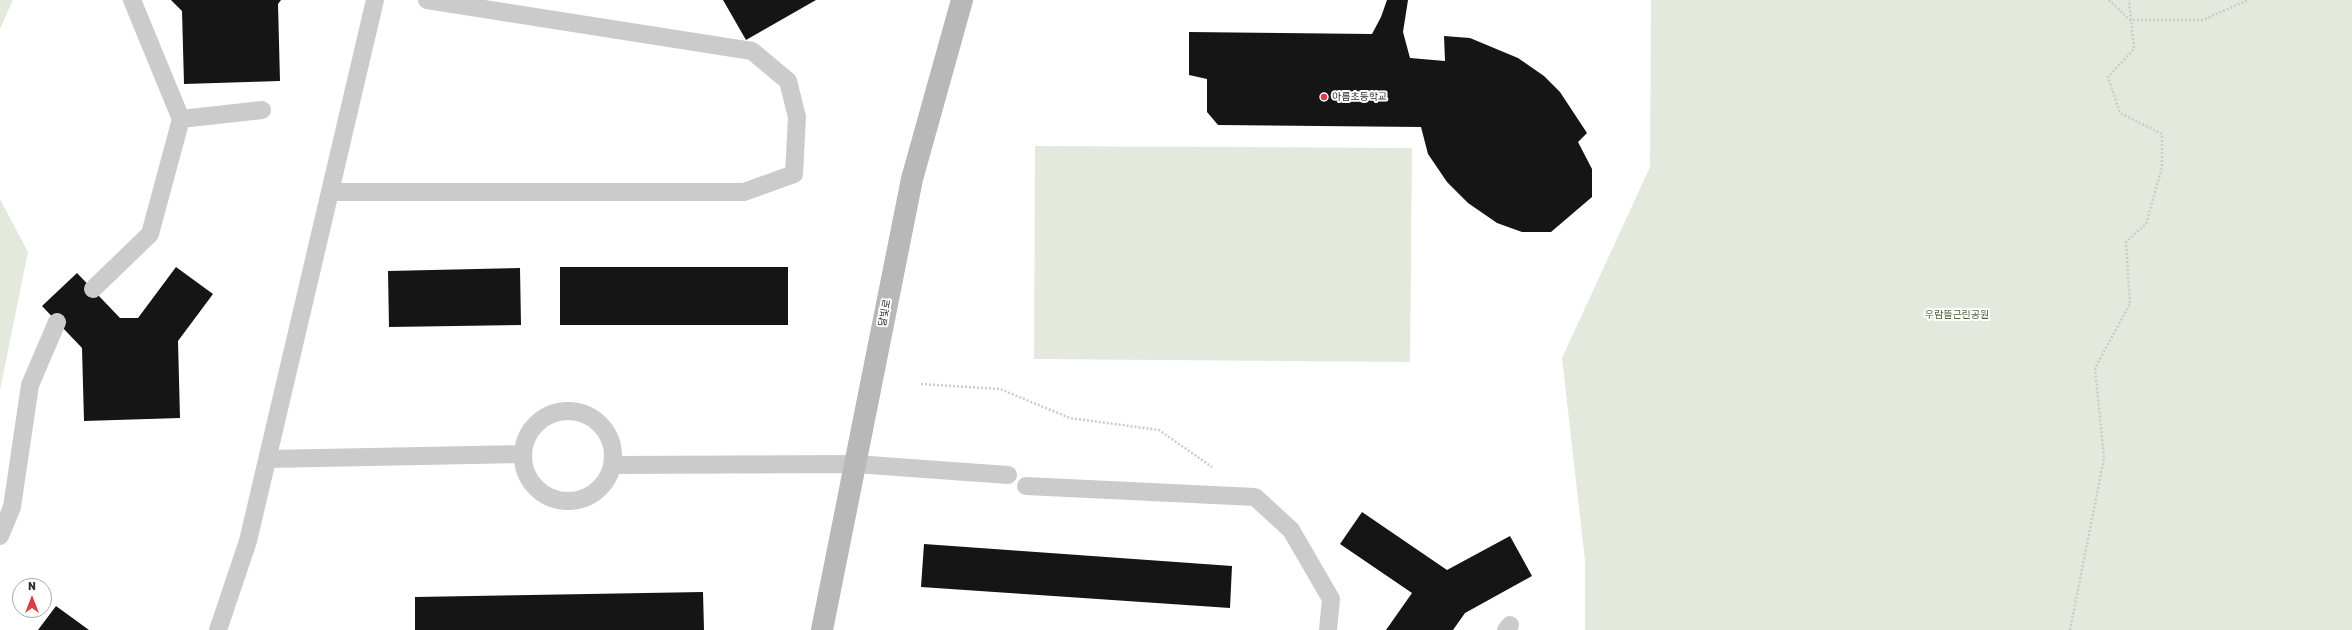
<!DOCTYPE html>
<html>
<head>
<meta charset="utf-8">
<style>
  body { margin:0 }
  #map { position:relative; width:2352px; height:630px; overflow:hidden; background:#fff; font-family:Rubik,sans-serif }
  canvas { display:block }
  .north { position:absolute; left:12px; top:578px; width:40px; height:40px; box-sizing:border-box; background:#fff; border:1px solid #ababab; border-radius:50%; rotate:0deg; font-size:11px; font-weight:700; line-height:16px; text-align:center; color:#2e2e2e }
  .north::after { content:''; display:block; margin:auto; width:14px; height:18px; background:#d53f45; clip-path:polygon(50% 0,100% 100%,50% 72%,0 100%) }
</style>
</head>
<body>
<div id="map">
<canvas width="2352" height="630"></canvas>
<div class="north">N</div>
</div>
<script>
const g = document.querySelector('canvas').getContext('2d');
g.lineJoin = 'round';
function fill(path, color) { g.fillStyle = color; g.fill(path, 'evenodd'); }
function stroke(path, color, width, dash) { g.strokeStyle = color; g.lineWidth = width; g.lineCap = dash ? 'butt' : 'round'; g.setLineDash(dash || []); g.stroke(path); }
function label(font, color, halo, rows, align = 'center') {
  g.font = font + ' Rubik,"Noto Sans KR",sans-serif'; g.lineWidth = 4; g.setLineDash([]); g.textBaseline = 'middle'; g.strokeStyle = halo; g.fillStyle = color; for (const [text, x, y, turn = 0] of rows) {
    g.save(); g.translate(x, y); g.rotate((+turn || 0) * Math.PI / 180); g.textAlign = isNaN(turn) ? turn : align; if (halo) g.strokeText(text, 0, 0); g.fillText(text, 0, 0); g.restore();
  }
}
fill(new Path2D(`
  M0,0H13L0,29Z
  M1651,0H2352V630H1585V561L1562,358L1650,167Z
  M1035,146L1412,148L1410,362L1034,359Z
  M0,199L28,252L0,390Z`), '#e3eadd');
fill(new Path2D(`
  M171,0H281L278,4L280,81L184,84L182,11Z
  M723,0H816L746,40Z
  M1387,0H1408L1403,32L1410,58L1445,61L1444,36L1470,38L1518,58L1544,76L1560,92L1587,133L1578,142L1592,169V197L1551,232H1522L1497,223L1468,203L1447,182L1428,154L1421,127L1218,125L1207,112V79L1189,75V32L1372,34L1381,17Z
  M176,267L213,294L178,341L180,418L84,421L82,348L42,306L77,273L120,318H138Z
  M560,267H788V325H560Z
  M520,268L521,325L389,327L388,271Z
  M1362,512L1447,570L1510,536L1532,576L1465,613L1453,630H1386L1412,593L1340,544Z
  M924,544L1232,566L1230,608L921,587Z
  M703,592L704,630H415V597Z
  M56,606L89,630H38Z`), '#151515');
stroke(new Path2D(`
  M2109,0L2130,20H2203L2248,0
  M921,384L1000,389L1070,418L1159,430L1212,467
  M2070,630L2104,458L2095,368L2130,304L2126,242L2146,224L2162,167V134L2120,113L2108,77L2134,49L2129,0`), '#cbcbcb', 2.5, [2, 2]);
stroke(new Path2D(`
  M181,119L262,110
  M330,192H744L794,174L797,117L788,81L752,51L427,0
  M93,289L150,234L181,119L132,0
  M523 456a45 45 0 1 1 90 0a45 45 0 1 1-90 0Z
  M268,459L522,454
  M613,465L855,464L1008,475
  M1026,486L1255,497L1291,530L1331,599L1328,630
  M0,536L12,507L30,385L57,322
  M218,630L248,541L375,0
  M1506,630L1510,625`), '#cbcbcb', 18);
stroke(new Path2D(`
  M822,630L912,179L962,0`), '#b8b8b8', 22);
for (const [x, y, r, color] of [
  [1324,97,4,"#d53f45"]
]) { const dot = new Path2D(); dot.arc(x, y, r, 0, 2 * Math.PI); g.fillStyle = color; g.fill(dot); stroke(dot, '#fff', 1.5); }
label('10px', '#2e2e2e', '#fff', [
  ["아름초등학교",1332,97]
], 'left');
label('10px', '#2e2e2e', '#fff', [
  ["달빛로",885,313,-79]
]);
label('10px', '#50653f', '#fff', [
  ["우람뜰근린공원",1957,315]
]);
</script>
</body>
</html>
